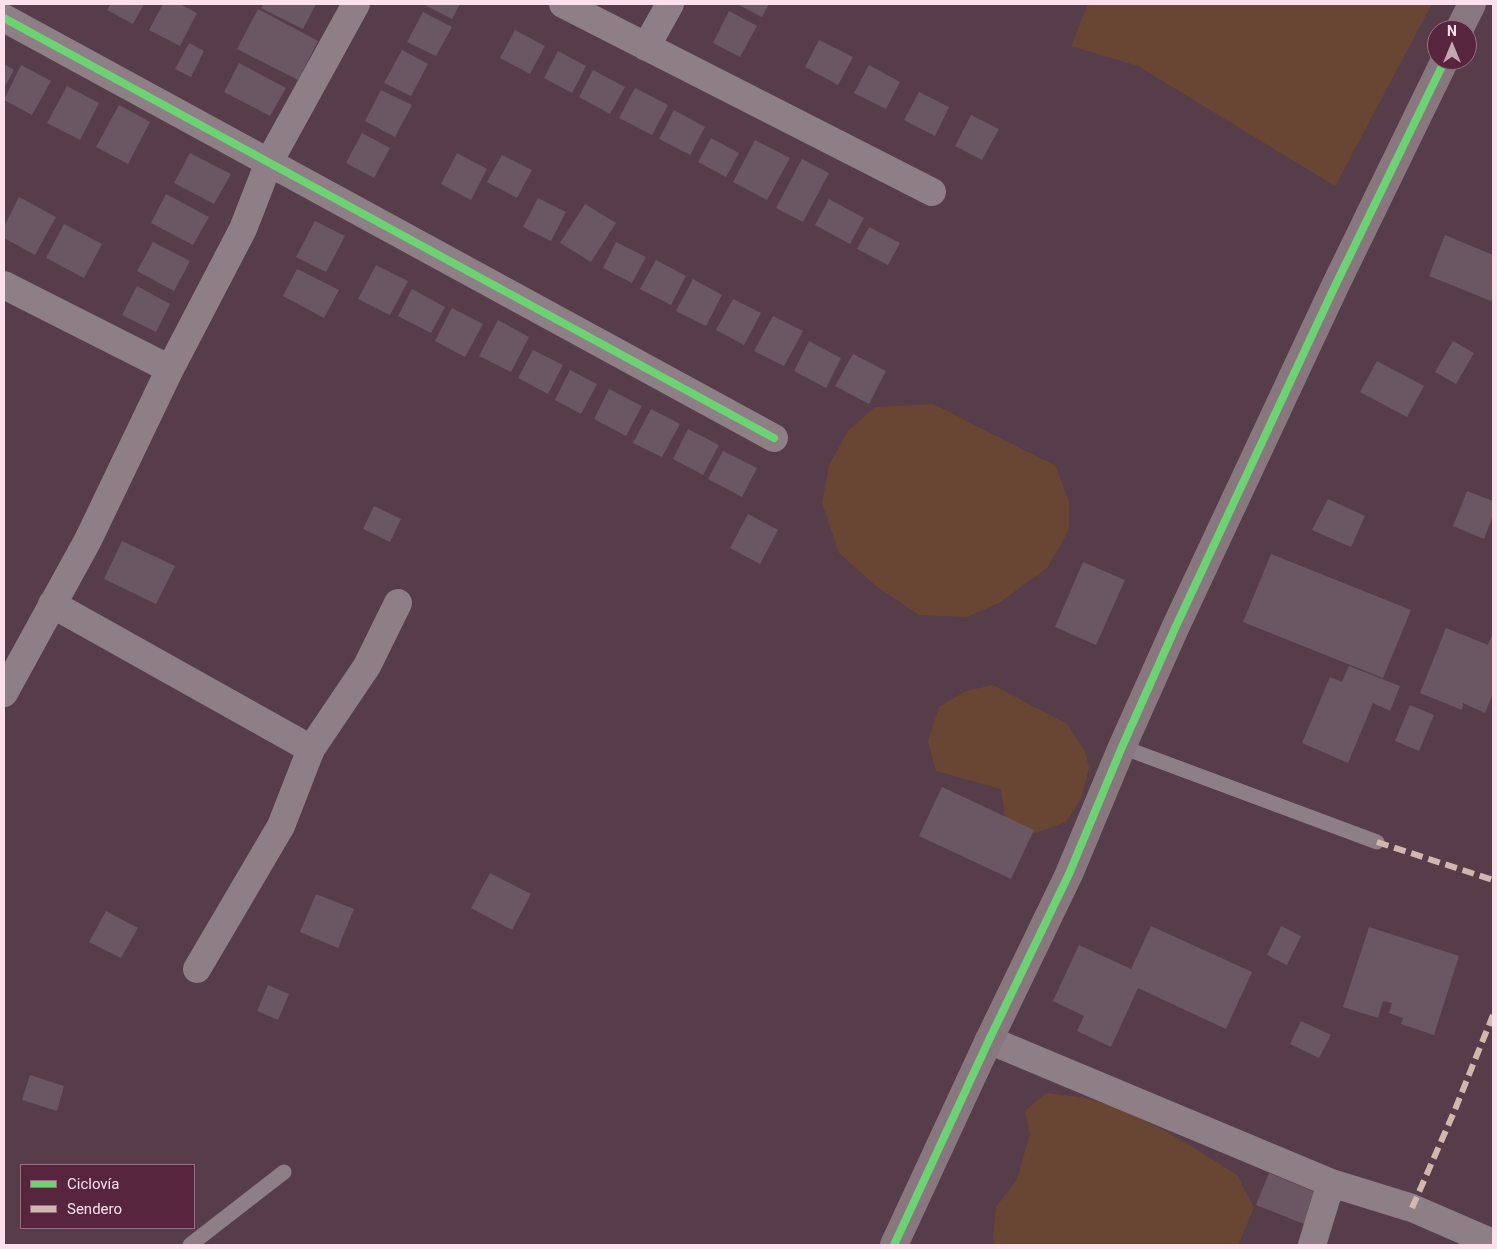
<!DOCTYPE html>
<html>
<head>
<meta charset="utf-8">
<style>
  body { margin:0 }
  #map { position:relative; width:1497px; height:1249px; overflow:hidden; background:#573c49; font-family:Roboto,sans-serif }
  canvas { display:block }
  .frame { position:absolute; inset:0; border:5px solid #fce1ec; pointer-events:none }
  .legend { position:absolute; left:20px; top:1164px; width:175px; height:65px; box-sizing:border-box; background:#57253d; border:1px solid #997083; margin:0; padding:6px 9px; list-style:none; font-size:15px; color:#fce1ec }
  .legend li { display:flex; align-items:center; gap:10px; height:25px }
  .legend b { width:25px; border:1px solid #997083 }
  .north { position:absolute; left:1427px; top:20px; width:50px; height:50px; box-sizing:border-box; background:#57253d; border:1px solid #997083; border-radius:50%; rotate:0deg; font-size:14px; font-weight:700; line-height:20px; text-align:center; color:#fce1ec }
  .north::after { content:''; display:block; margin:auto; width:18px; height:22px; background:#c2a7b3; clip-path:polygon(50% 0,100% 100%,50% 72%,0 100%) }
</style>
</head>
<body>
<div id="map">
<canvas width="1497" height="1249"></canvas>
<div class="frame"></div>
<ul class="legend">
<li><b style="height:6px;background:#6cd273"></b>Ciclovía</li>
<li><b style="height:6px;background:#d1b7ad"></b>Sendero</li>
</ul>
<div class="north">N</div>
</div>
<script>
const g = document.querySelector('canvas').getContext('2d');
g.lineJoin = 'round';
function fill(path, color) { g.fillStyle = color; g.fill(path, 'evenodd'); }
function stroke(path, color, width, dash) { g.strokeStyle = color; g.lineWidth = width; g.lineCap = dash ? 'butt' : 'round'; g.setLineDash(dash || []); g.stroke(path); }
fill(new Path2D(`
  M1088,4H1432L1335,186L1138,66L1071,46Z
  M933,404C974,424 1013,446 1055,465L1069,501V530L1047,568L999,603L967,617L919,615L876,586L839,553L822,503L829,465L848,431L875,407Z
  M993,685L1067,724L1085,751L1089,768L1081,799L1066,822L1028,836L1005,817L1001,789L936,771L928,741L939,707L966,691Z
  M1046,1093L1081,1097L1118,1108L1167,1132L1207,1156L1237,1175L1254,1208L1238,1245H995L993,1238L996,1207L1017,1179L1030,1134L1025,1111Z`), '#694634');
fill(new Path2D(`
  M111,4H144L133,24L107,10Z
  M163,4H180L197,13L180,46L149,30Z
  M264,4H316L303,29L261,8Z
  M423,4H460L452,19Z
  M737,4H769L762,17Z
  M258,9L318,41L298,80L237,49Z
  M729,11L757,26L740,57L713,43Z
  M423,12L452,27L436,56L407,42Z
  M515,30L545,46L530,74L500,58Z
  M819,40L853,57L838,85L805,67Z
  M189,43L204,51L191,77L175,69Z
  M402,50L428,64L411,96L384,83Z
  M558,51L586,66L572,93L544,78Z
  M239,63L286,88L270,116L224,92Z
  M4,64L14,70L4,88Z
  M21,65L51,81L32,115L4,100Z
  M869,65L900,82L886,109L854,93Z
  M593,70L625,87L610,114L579,97Z
  M67,86L99,103L80,140L47,123Z
  M635,88L668,105L652,135L619,118Z
  M381,90L412,105L395,137L365,121Z
  M919,92L949,107L935,136L904,120Z
  M119,105L150,122L128,164L96,147Z
  M674,110L705,127L690,155L659,139Z
  M971,115L999,129L982,160L955,146Z
  M362,133L390,148L374,178L346,163Z
  M711,138L739,153L726,177L698,162Z
  M755,140L790,158L767,200L733,182Z
  M190,153L231,174L214,204L174,183Z
  M457,153L487,169L471,200L441,184Z
  M502,155L532,170L517,198L487,182Z
  M802,159L829,173L803,222L776,208Z
  M166,194L209,217L193,245L151,223Z
  M19,197L56,217L35,255L4,238V227Z
  M538,198L566,212L551,241L523,227Z
  M829,199L864,218L850,244L815,225Z
  M585,204L616,223L591,262L560,243Z
  M315,221L345,236L326,272L296,257Z
  M64,224L102,244L84,278L46,258Z
  M869,227L900,243L888,265L857,249Z
  M1445,235L1493,255V296L1491,301L1429,276Z
  M153,242L190,261L174,291L137,271Z
  M616,242L646,257L632,283L603,268Z
  M656,260L686,276L671,305L640,289Z
  M376,265L408,281L390,315L358,299Z
  M297,269L339,290L324,318L283,296Z
  M693,279L722,295L706,326L676,311Z
  M137,286L170,304L156,332L122,315Z
  M412,289L445,307L431,333L398,316Z
  M733,299L761,313L744,345L716,330Z
  M452,308L483,324L465,357L435,341Z
  M773,316L803,331L784,366L754,351Z
  M498,320L529,337L511,372L479,356Z
  M809,341L841,358L826,388L794,371Z
  M1453,341L1474,353L1456,384L1435,372Z
  M533,350L563,365L548,394L518,378Z
  M853,354L886,371L869,404L835,386Z
  M1377,361L1424,386L1407,417L1360,392Z
  M570,370L597,384L581,414L555,400Z
  M609,389L642,406L626,436L594,419Z
  M651,409L680,424L662,457L633,443Z
  M688,429L719,445L703,475L673,459Z
  M723,451L757,468L742,497L708,479Z
  M1467,491L1493,501V515L1484,539L1453,526Z
  M1328,499L1365,516L1351,547L1312,530Z
  M374,506L401,519L390,542L363,529Z
  M748,514L778,530L760,564L730,548Z
  M122,541L175,566L156,604L104,579Z
  M1271,554L1411,610L1383,678L1243,622Z
  M1083,562L1125,580L1096,645L1055,627Z
  M1446,628L1488,645L1493,633V693L1485,713L1463,703L1462,710L1420,693Z
  M1349,666L1400,686L1390,711L1373,703L1348,763L1302,743L1330,677L1342,682Z
  M1410,705L1434,715L1419,751L1395,741Z
  M942,787L1034,830L1011,879L919,836Z
  M490,873L531,894L512,930L471,908Z
  M316,894L354,909L338,948L300,932Z
  M106,911L138,928L121,958L89,942Z
  M1151,926L1252,972L1226,1029L1138,988L1111,1047L1077,1031L1084,1016L1053,1001L1079,945L1131,969Z
  M1281,926L1301,936L1287,965L1267,955Z
  M1369,927L1459,956L1434,1035L1401,1024L1403,1018L1389,1013L1392,1003L1383,1001L1378,1018L1343,1007Z
  M268,985L289,994L278,1020L257,1011Z
  M1301,1021L1331,1035L1319,1058L1290,1044Z
  M30,1075L64,1086L57,1111L22,1100Z
  M1269,1173L1317,1193L1304,1224L1256,1205Z`), '#6b5764');
stroke(new Path2D(`
  M1122,747L1377,842
  M190,1245L284,1172`), '#8d7f85', 15);
stroke(new Path2D(`
  M563,4L932,192
  M4,18L774,438
  M646,47L670,4
  M4,285L170,369
  M52,604L311,749
  M4,693L88,540L170,369L243,229L269,162L356,4
  M197,969L281,826L311,749L367,666L398,603
  M989,1040L1331,1183L1412,1208L1493,1243
  M1312,1245L1331,1183`), '#8d7f85', 28);
stroke(new Path2D(`
  M1459,30L1472,4
  M894,1245L989,1040L1069,874L1122,747L1176,626L1335,286L1445,60`), '#89777f', 28);
stroke(new Path2D(`
  M1377,842L1493,880
  M1412,1208L1454,1112L1493,1015`), '#d1b7ad', 6, [12, 6]);
stroke(new Path2D(`
  M4,18L774,438
  M894,1245L989,1040L1069,874L1122,747L1176,626L1335,286L1445,60`), '#6cd273', 8);
</script>
</body>
</html>
